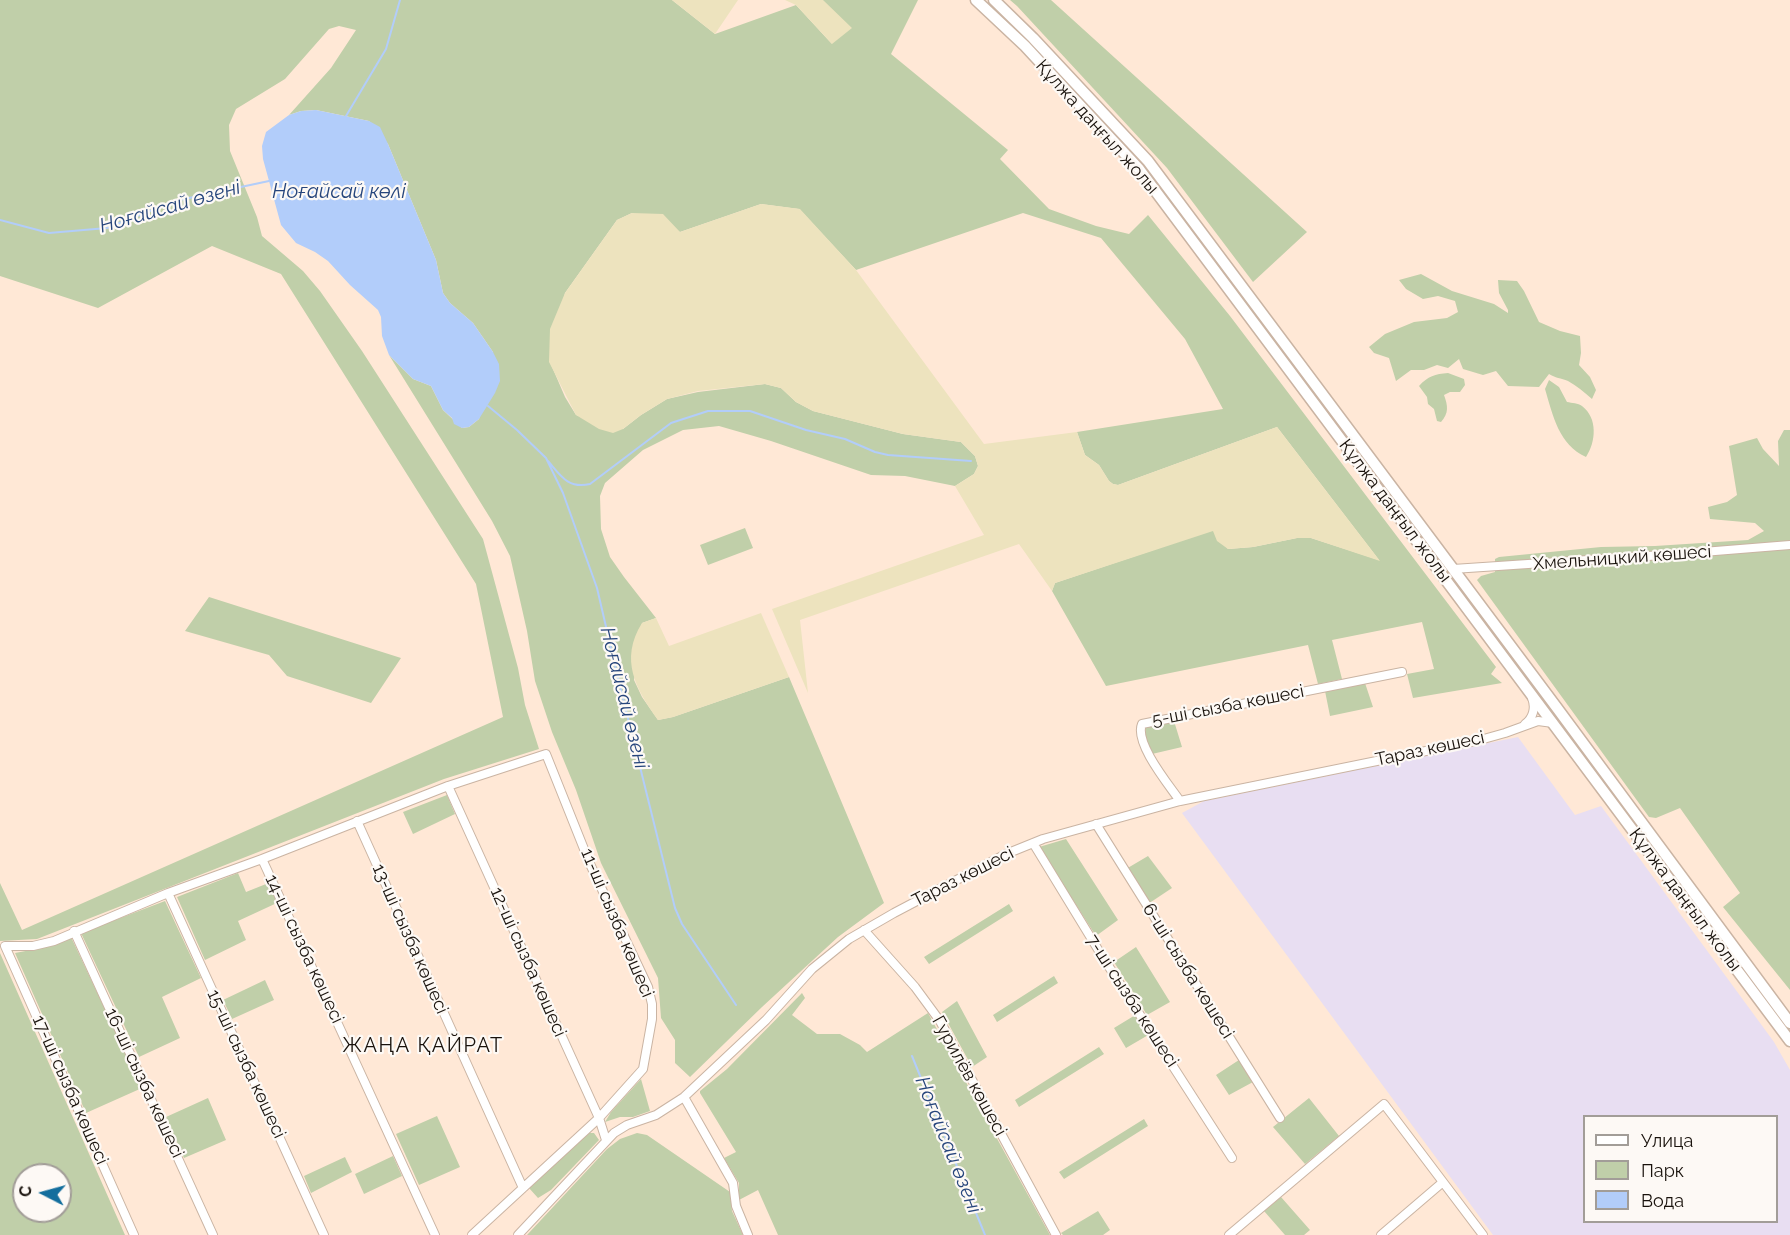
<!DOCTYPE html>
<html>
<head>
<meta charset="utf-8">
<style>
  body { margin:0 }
  #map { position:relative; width:1790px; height:1235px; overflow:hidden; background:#ffe8d6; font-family:Raleway,sans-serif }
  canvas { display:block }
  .legend { position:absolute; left:1583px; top:1115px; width:195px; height:108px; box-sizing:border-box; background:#fdf9f5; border:2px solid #a29d98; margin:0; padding:8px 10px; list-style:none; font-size:18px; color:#19120c }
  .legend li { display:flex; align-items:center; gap:12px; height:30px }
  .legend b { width:30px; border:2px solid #a29d98 }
  .north { position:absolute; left:12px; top:1163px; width:60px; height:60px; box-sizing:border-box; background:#fdf9f5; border:2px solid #a29d98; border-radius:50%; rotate:276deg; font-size:16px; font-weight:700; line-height:24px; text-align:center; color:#19120c }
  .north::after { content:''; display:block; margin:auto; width:21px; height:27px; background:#136e9d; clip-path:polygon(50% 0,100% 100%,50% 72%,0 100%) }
</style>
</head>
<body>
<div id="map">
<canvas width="1790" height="1235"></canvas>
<ul class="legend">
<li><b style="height:8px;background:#fff"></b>Улица</li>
<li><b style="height:16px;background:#c0cfa9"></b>Парк</li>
<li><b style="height:16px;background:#b2cdfa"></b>Вода</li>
</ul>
<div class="north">С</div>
</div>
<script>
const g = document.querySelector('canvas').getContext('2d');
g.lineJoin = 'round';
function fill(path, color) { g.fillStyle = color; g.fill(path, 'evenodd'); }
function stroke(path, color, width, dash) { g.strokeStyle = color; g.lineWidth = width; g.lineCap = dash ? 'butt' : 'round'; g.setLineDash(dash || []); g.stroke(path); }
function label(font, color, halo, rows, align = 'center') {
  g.font = font + ' Raleway,sans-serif'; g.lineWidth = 4.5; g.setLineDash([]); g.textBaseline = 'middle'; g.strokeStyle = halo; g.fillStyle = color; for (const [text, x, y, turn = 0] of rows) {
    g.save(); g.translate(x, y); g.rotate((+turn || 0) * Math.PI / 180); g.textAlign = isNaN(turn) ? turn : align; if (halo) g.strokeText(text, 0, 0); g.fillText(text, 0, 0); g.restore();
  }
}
fill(new Path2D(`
  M1518,737L1575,815L1601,806L1774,1042L1790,1070V1235H1493L1182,813L1204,801ZM1584,1116H1776V1222H1584Z`), '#e8def2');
fill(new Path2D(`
  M0,0H672L715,34L796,5L832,44L821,0H918L891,54L1008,150L1000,159L1049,209L1096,226L1129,234L1148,215L1230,316L1496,667L1491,674L1502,683L1413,698L1407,674L1434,669L1422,622L1332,640L1342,679L1318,684L1308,645L1106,686L1052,591L1055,583L1213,530L1228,549L1253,547L1297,538H1311L1379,560L1277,427L1118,485L1113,484L1109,481L1099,465L1085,455L1077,432L1223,409L1185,339L1101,238L1023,213L856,270L799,209L761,204L680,232L632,213L617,220L565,293L550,362L565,397L576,415L623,429L641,415L667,399L698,392L765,384L781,388L796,402L813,411L903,434L961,442L975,456L978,466L974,474L955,486L905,476L871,475L771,441L719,426L683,430L643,450L605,483L600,496L601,529L610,557L624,577L656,618L642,623L634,680L642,697L658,720L673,717L789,677L884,903L838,937L762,1007L690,1077L675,1063V1040L661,1018L658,978L601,863L576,790L552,732L535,681L527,631L510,556L492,521L389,355L413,379L431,386L443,410L462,428L469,427L479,419L493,352L473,323L450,303L443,293L436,260L388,144L369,121L316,110L301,111L289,115L331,68L356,30L339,26L329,29L285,79L236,109L229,125L230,151L257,217L262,236L303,271L320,291L362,351L483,539L518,668L525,705L539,749L444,779L37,939L0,941V883L22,930L503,717L476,584L281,274L212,246L98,308L0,276Z
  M1010,0H1051L1307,232L1253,282L1167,168L1017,6Z
  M1421,274L1452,291L1494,304L1508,313V310L1499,293L1498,280L1517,281L1524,291L1539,322L1560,331L1580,336L1581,353L1579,365L1590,377L1596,390L1592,399C1584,392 1577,386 1568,381C1561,378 1555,378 1549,374L1539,387L1508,386L1496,371L1483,375L1463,369L1459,359L1448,368L1437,365L1424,370H1411L1396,381L1389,358L1374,353L1369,347L1385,334L1414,322L1447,318L1458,312L1455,301L1438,296L1423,299L1406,289L1399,280Z
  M1448,373L1464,379L1465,385L1460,392H1450L1444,395C1448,406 1449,413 1441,422L1437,421L1434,409L1428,404L1427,397L1419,386C1428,376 1435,374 1448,373Z
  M1549,380L1559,387L1567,402C1572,403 1578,403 1582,406C1598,418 1596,442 1586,457C1559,445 1553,416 1545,389Z
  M1784,430H1790V990L1723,907L1740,893L1680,808L1656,818L1649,817L1477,580L1481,576L1495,572V559L1499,557L1601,547L1655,546L1748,540L1764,531L1755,523L1710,519L1708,507L1727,502L1737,495L1729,446L1757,438L1763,449L1779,466L1778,441Z
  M745,528L753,548L708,565L700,545Z
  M209,597L401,658L371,703L287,676L269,655L185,631Z
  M1365,683L1373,707L1330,716L1325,691Z
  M1174,721L1182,747L1152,754C1148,746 1143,737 1146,728Z
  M447,795L455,814L413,834L403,812Z
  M1066,839L1118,920L1096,936L1039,847Z
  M1148,856L1172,888L1148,904L1126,869Z
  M238,873L246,892L271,882L279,902L238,921L246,940L205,960L177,897Z
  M165,901L201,978L162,997L180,1038L139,1057L81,933Z
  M1009,904L1013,911L929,964L924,957Z
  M71,937L142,1088L86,1113L15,953L52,946Z
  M1136,947L1170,1002L1147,1015L1114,962Z
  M0,953L125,1235H0ZM24,1175H60V1211H24Z
  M1054,976L1058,983L997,1022L993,1015Z
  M265,980L274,1000L232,1019L223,1000Z
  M802,993L805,998L792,1015L817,1034H840L860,1045L867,1052L928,1013L1050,1235H778L758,1190L739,1200V1183L724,1158L736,1152L700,1093V1091L727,1069Z
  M957,1001L987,1057L972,1067L942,1012Z
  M1137,1014L1150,1034L1126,1048L1114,1028Z
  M1099,1047L1104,1054L1019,1107L1015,1100Z
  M1239,1060L1253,1082L1229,1095L1216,1075Z
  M641,1079L650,1111L633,1117H620L605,1122L611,1112Z
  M208,1098L226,1140L184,1158L166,1117Z
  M1309,1098L1339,1136L1305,1164L1273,1127Z
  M437,1116L460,1167L419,1185L396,1134Z
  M1144,1119L1148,1126L1064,1179L1059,1172Z
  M588,1133H594L599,1140L551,1190L538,1198L529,1188Z
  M637,1133L647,1135L730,1192L732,1211L743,1235H527L607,1149L620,1139Z
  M393,1156L402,1176L364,1194L355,1174Z
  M345,1157L352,1172L311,1193L304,1176Z
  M1281,1197L1310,1230L1304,1235H1285L1264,1211Z
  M1098,1211L1110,1230L1103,1235H1063L1061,1233Z`), '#c0cfa9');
fill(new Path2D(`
  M672,0H738L715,34Z
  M785,0H823L852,28L832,44L796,5Z
  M761,204L800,209L856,270L984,444L1077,432L1085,455L1099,465L1109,481L1113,484L1118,485L1277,427L1380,561L1311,538H1297L1253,547L1228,549L1217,541L1213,531L1055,583L1052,591L1019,544L800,620L808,693L772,609L984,535L955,486L974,474L978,466L975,456L961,442L903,434L813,411L796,402L781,388L765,384L698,391L667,399L641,415L623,429L613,433L599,429L576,415L549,362L550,329L565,293L617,220L632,213L663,214L680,232Z
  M761,613L789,677L673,717L658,720C636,689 619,660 642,623L656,618L669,646Z`), '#ede3be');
fill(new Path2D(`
  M316,110L369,121L380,127L388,144L436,260L443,293L450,303L473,323L493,352L499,364L500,381L495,393L479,419L469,427L462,428L454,424L452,418L443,410L431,386L413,379L389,355L382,336L381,317L378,310L350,285L328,261L315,252L296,243L281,225L263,159L262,146L266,132L289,115L301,111Z`), '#b2cdfa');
stroke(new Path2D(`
  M346,116L386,49L400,0
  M0,220L49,233L107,228L175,201L269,181
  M488,406L517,430L546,458L563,493L597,588L617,674L675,908L682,924L736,1005
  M548,461C561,476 568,489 590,484L671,423L708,411H750L806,430L845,439L875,452L888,455L971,461
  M912,1056L985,1235`), '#b2cdfa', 2);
const minor = new Path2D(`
  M1453,569L1678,554L1790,545
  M1525,724C1533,718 1536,708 1532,698
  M448,786L599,1118L606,1140
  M1180,801C1169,785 1134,743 1142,724L1402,672
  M357,821L523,1188
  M1096,824L1280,1118
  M1033,843L1102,956L1232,1158
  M262,859L435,1235
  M168,893L324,1235
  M864,930L915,987L940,1021L1056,1235
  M74,931L213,1235
  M684,1097L733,1183L736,1206L748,1235
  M134,1235L5,946H33L54,941L168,893L262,859L448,786L546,754L590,864L648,987L652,1004V1019L643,1069L599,1118L472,1235
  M518,1235L614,1133L627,1125L656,1115L684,1097L766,1020L812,969L849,939L894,913L1006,854L1043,839L1180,801L1480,740L1505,733L1538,721L1553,723
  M1229,1235L1384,1104L1483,1235
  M1381,1235L1443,1182`);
const major = new Path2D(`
  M976,0L1025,46L1139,169L1790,1041
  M994,0L1033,38L1148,161L1557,708L1790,1023`);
stroke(minor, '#cab4a3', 10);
stroke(major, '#cab4a3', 13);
stroke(minor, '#fff', 8);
stroke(major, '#fff', 10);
label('18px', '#19120c', '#fdf9f5', [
  ["Құлжа даңғыл жолы",1097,127,48],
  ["Құлжа даңғыл жолы",1395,511,53],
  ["Хмельницкий көшесі",1622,558,-4],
  ["5-ші сызба көшесі",1228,706,-11],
  ["Тараз көшесі",1430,749,-12],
  ["Тараз көшесі",963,877,-27],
  ["Құлжа даңғыл жолы",1685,900,53],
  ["11-ші сызба көшесі",617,923,67],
  ["13-ші сызба көшесі",410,939,66],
  ["14-ші сызба көшесі",304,949,65],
  ["12-ші сызба көшесі",528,962,66],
  ["6-ші сызба көшесі",1188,971,58],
  ["7-ші сызба көшесі",1132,1001,57],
  ["15-ші сызба көшесі",246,1064,65],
  ["Гурилёв көшесі",969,1076,61],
  ["16-ші сызба көшесі",144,1083,65],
  ["17-ші сызба көшесі",70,1090,66]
]);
label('italic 20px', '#26457c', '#fdf9f5', [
  ["Ноғайсай көлі",339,192],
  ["Ноғайсай өзені",170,207,-16],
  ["Ноғайсай өзені",624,698,76],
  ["Ноғайсай өзені",948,1145,68]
]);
g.letterSpacing = '1.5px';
label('20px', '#19120c', '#fdf9f5', [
  ["ЖАҢА ҚАЙРАТ",423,1046]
]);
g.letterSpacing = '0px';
</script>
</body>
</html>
